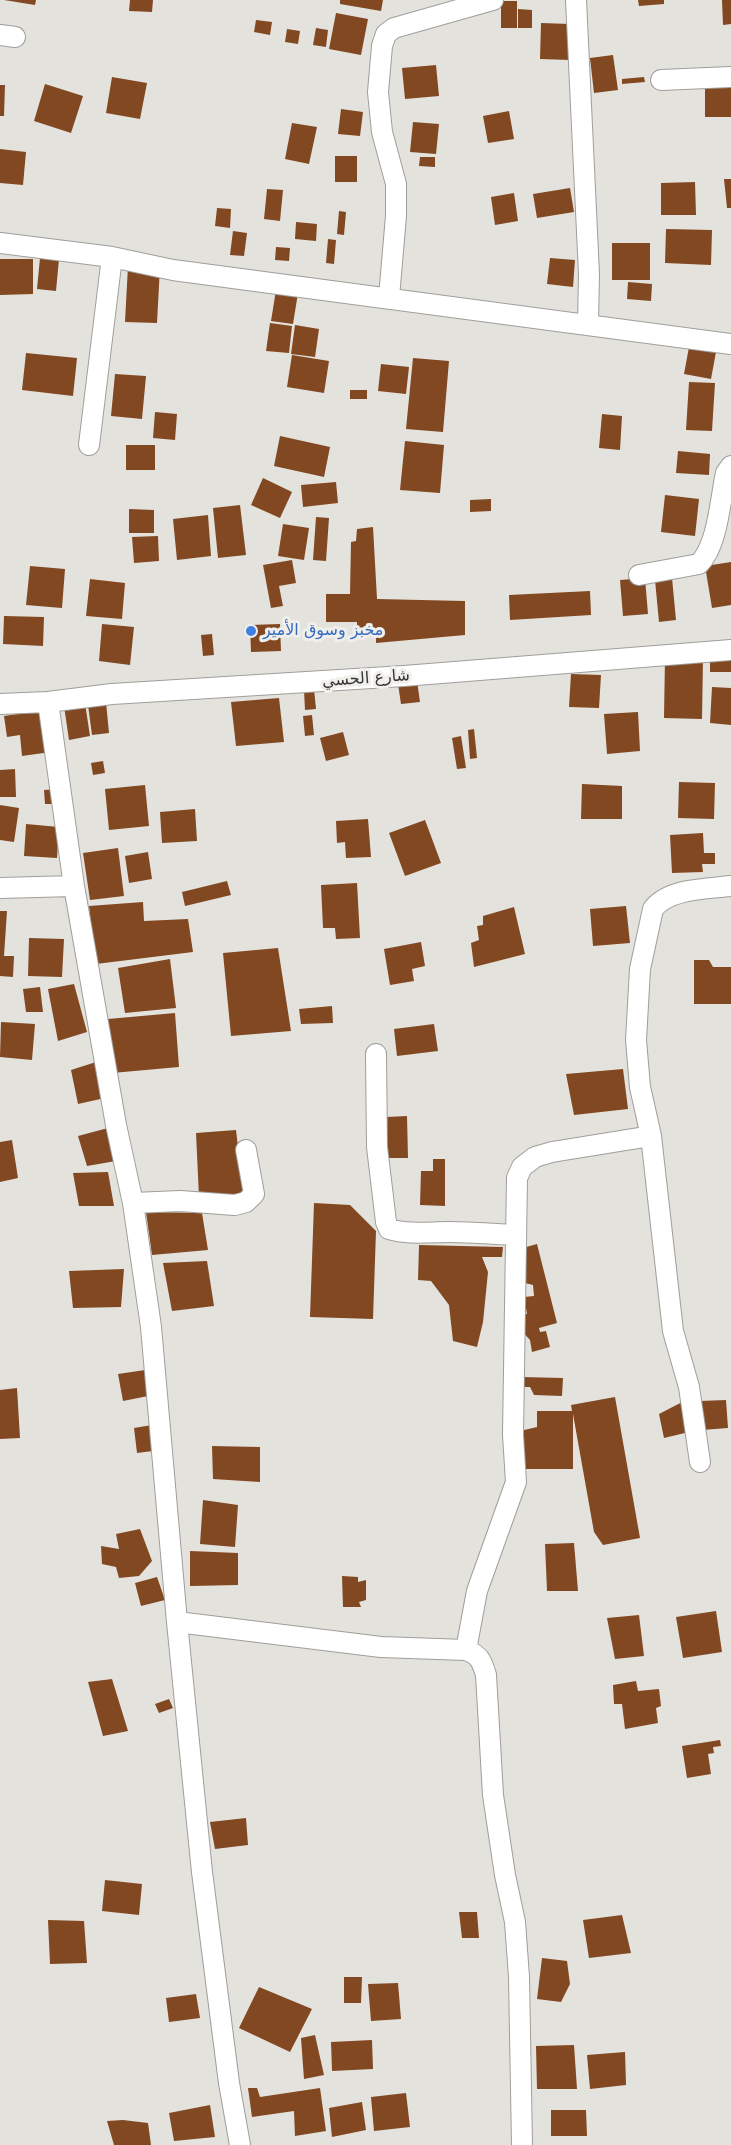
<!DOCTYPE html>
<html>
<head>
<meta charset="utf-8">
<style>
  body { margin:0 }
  canvas { display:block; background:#e3e2dd }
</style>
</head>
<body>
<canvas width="731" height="2145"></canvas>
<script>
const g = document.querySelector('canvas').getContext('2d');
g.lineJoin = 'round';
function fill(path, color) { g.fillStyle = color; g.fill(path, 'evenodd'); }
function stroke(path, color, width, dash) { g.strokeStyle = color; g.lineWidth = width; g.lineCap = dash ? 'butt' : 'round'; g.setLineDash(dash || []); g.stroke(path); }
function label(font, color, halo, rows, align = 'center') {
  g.font = font + ' "DejaVu Sans",Vazirmatn,sans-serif'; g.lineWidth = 6; g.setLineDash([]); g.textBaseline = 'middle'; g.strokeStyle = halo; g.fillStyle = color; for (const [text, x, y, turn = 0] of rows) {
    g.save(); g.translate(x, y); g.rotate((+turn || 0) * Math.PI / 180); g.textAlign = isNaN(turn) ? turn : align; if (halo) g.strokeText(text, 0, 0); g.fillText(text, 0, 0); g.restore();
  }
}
fill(new Path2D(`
  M4,0H36L35,5Z
  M130,0H153L152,12L129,11Z
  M340,0H383L381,11L340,4Z
  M638,0H664V4L639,6Z
  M722,0H731V24L723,25Z
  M501,1H517V28H501Z
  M518,9L532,10V28H518Z
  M336,13L368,19L361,55L329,49Z
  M256,20L272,22L270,35L254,32Z
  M541,23L571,24L570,60L540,59Z
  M316,28L328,30L326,47L313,45Z
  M287,29L300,31L298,44L285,42Z
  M613,55L618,90L594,93L590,58Z
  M436,65L439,96L405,99L402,68Z
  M112,77L147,83L140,119L106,113Z
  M644,77L645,82L622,84V79Z
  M45,84L83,96L71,133L34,121Z
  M0,85H5L4,116H0Z
  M705,85H731V117H705Z
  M341,109L363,112L360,136L338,134Z
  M509,111L514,139L488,143L483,116Z
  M413,122L439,124L436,154L410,152Z
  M292,123L317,127L309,164L285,159Z
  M0,149L26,152L23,185L0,183Z
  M335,156H357V182H335Z
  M420,157H435V167L419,166Z
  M724,179H731V208H727Z
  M695,182L696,215H661V183Z
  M570,188L574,212L537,218L533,194Z
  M267,189L283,190L280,221L264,219Z
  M514,193L518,221L495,225L491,197Z
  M217,208L231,209L230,228L215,226Z
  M339,211L346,212L344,235L337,234Z
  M296,222L317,224L316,241L295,239Z
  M666,229L712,230L711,265L665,263Z
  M233,231L247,233L244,256L230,255Z
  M328,239L336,240L334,264L326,263Z
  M612,243H650V280H612Z
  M276,247L290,248L289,261L275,260Z
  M40,258L59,259L56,291L37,289Z
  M550,258L575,260L573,287L547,284Z
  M0,259H33V294L0,295Z
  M128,266L160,267L157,323L125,322Z
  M628,282L652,284L651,301L627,299Z
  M276,290L298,293L293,324L271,321Z
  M270,323L292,326L289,353L266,351Z
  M295,325L319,329L315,357L291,354Z
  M689,347L716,352L711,379L684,374Z
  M26,353L77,358L73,396L22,390Z
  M292,355L329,361L324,393L287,387Z
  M413,358L449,361L443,432L406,429Z
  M381,364L409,367L406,394L378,391Z
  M115,374L146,376L142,419L111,416Z
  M689,382L715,383L712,431L686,430Z
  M350,390H367V399H350Z
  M155,412L177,414L175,440L153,438Z
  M602,414L622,416L620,450L599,448Z
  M280,436L330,447L324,477L274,466Z
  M405,441L444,445L440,493L400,490Z
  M126,445H155V470H126Z
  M678,451L710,454L709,475L676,473Z
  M263,478L292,492L280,518L251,505Z
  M336,482L338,503L303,507L301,485Z
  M665,495L699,499L695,536L661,532Z
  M491,499V511L470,512V500Z
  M240,505L246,555L218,558L213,508Z
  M129,509L154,510V533H129Z
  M208,515L211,556L177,560L173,519Z
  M316,517L329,518L326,561L313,560Z
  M283,524L309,528L304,560L278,556Z
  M373,527L377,599L465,601V635L376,643V637L357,636V622H326V594H350L351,542L356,541L357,529Z
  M158,536L159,561L134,563L132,537Z
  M292,560L296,583L279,586L283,606L271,608L263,565Z
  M731,562V605L712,608L705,566Z
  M30,566L65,569L62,608L26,605Z
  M645,578L648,614L623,616L620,580Z
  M672,578L676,620L659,622L655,580Z
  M90,579L125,583L122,619L86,616Z
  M590,591L591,615L510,620L509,595Z
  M4,616L44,617L43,646L3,644Z
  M102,624L134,627L130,665L99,661Z
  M280,624L281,651L251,652L250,625Z
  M212,634L214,655L203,656L201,635Z
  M731,655V672H710V656Z
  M665,657L703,658L702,719L664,718Z
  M571,674L601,675L599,708L569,707Z
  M417,681L420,702L401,704L398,684Z
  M712,687L731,688V725L710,723Z
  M314,689L316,709L305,710L304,690Z
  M279,698L284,742L236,746L231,702Z
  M106,702L109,733L92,735L88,705Z
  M85,703L90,736L69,740L64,706Z
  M46,710L51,752L22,756L20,735L7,737L4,716Z
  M638,712L640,751L607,754L604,714Z
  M312,715L314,735L305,736L303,716Z
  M474,729L477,758L470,759L468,730Z
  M343,732L349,755L326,761L320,738Z
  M461,736L466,768L457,769L452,738Z
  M103,761L105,773L93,775L91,763Z
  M15,769L16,797H0V770Z
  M679,782L715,783L714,819L678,818Z
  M582,784L622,786V819H581Z
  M145,785L149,826L109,830L105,789Z
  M57,789L58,804H45L44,790Z
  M0,805L19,808L14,842L0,840Z
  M195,809L197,841L162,843L160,812Z
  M368,819L371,857L346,858L345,842L337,843L336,821Z
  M425,820L441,863L405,876L389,833Z
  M26,824L59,827L57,858L24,856Z
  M703,833L704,853H715V864H702L703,872L672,873L670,835Z
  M118,848L124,896L90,900L83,853Z
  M148,852L152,879L129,883L125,856Z
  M227,881L231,895L185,906L182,892Z
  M357,883L360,938L336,939L335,928H323L321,885Z
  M143,902L144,921L188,919L193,952L96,964L89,906Z
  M626,906L630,943L593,946L590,909Z
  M514,907L525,954L474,967L471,943L479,940L477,926L483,925V916Z
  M0,911H7L4,956H14L13,977L0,976Z
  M29,938L64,939L62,977L28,976Z
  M421,942L425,966L412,969L414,981L390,985L384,949Z
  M278,948L291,1031L231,1036L223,953Z
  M170,959L176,1008L125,1013L118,968Z
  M694,960H709L713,967H731V1004H694Z
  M74,984L87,1032L58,1041L48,989Z
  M40,987L43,1012H26L23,989Z
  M332,1006L333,1023L301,1024L299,1009Z
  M175,1013L179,1067L112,1073L108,1019Z
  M1,1022L35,1024L32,1060L0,1057Z
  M434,1024L438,1051L397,1056L394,1029Z
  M96,1062L105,1098L78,1104L71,1070Z
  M623,1069L628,1109L574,1115L566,1074Z
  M407,1116L408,1158H387L386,1117Z
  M108,1128L116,1161L87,1166L78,1136Z
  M236,1130L244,1196L199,1197L196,1133Z
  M12,1140L18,1178L0,1182V1142Z
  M433,1159H445V1206L420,1205L421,1171H433Z
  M108,1172L114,1206H79L73,1173Z
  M314,1203L350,1205L376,1231L373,1319L310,1317Z
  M146,1212L202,1213L208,1250L152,1255Z
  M537,1244L557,1323L539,1328L540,1332L546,1331L550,1347L532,1352L530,1340L520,1329L518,1315L527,1314L524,1297L534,1296L533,1285L525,1283L519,1263L523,1248Z
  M419,1245L503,1247L502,1257H482L488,1272L483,1322L477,1347L453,1341L449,1305L431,1281L418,1280Z
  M207,1261L214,1306L172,1311L163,1263Z
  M124,1269L121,1307L73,1308L69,1271Z
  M145,1370L148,1396L123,1401L118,1374Z
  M521,1377L563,1378L562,1396L534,1395L530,1387H521Z
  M17,1388L20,1438L0,1439V1390Z
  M615,1397L640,1538L603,1545L594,1532L573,1414V1469H524V1436L520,1431L537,1427V1411H572L571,1405Z
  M690,1398L689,1432L664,1438L659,1414Z
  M726,1400L728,1428L702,1430L700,1401Z
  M152,1425L153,1451L137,1453L134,1428Z
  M212,1446L260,1447V1482L213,1479Z
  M203,1500L238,1505L235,1547L200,1544Z
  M140,1529L152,1561L139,1576L119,1578L116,1567L102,1564L101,1546L119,1549L116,1534Z
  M574,1543L578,1591H547L545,1544Z
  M190,1551L238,1553V1585L190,1586Z
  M342,1576L358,1577V1582L366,1580V1600L359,1602L361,1607H343Z
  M157,1577L165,1600L141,1606L135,1583Z
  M716,1611L722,1652L683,1658L676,1617Z
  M639,1615L644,1656L615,1659L607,1618Z
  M112,1679L128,1731L103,1736L88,1682Z
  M636,1681L638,1691L659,1689L661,1706L656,1708L658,1723L625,1729L622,1704H614L613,1685Z
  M169,1699L173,1708L159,1713L155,1704Z
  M720,1740L721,1746L713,1747L714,1753L708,1754L711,1774L687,1778L682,1746Z
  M246,1818L248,1845L215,1849L210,1822Z
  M105,1880L142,1884L139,1915L102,1911Z
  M459,1912H477L479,1938H462Z
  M622,1915L631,1953L589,1958L583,1920Z
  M48,1920L84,1921L87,1963L50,1964Z
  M542,1958L567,1961L570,1984L561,2002L537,1999Z
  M344,1977H362L361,2003H344Z
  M398,1983L401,2019L371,2021L368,1984Z
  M259,1987L312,2009L290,2052L239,2028Z
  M196,1994L200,2018L169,2022L166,1998Z
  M315,2035L324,2075L304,2079L301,2038Z
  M372,2040L373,2069L332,2071L331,2042Z
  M574,2045L577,2089H537L536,2046Z
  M625,2052L626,2085L590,2089L587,2055Z
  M248,2088H257L260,2097L320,2088L326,2131L295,2136L294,2111L252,2117Z
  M406,2093L410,2127L374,2131L371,2097Z
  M362,2102L366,2130L332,2137L329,2108Z
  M210,2105L215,2137L174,2141L169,2113Z
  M551,2110H586L587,2136H551Z
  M123,2120L148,2123L151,2145H114L107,2121Z`), '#824821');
const minor = new Path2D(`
  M576,0L589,274L588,323
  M0,35L15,37
  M661,80L731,77
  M0,243L112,257L173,270L263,282L731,344
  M389,297L396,216V184L382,132L378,92L382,46L386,34L394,28L493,0
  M89,445L112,257
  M639,575L699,564C718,545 720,500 726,473L731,466
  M48,702L74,886L116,1125L133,1203L151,1327L177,1622L202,1872L229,2083L240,2145
  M0,704L48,702L112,694L404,676L731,650
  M0,888L74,886
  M376,1054L377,1147L386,1222L389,1229C408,1235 429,1232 449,1232C471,1232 493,1234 515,1235
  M133,1203L180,1201L235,1205L246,1202L254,1194L246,1150
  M700,1462L689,1387L673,1331L651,1136L640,1087L636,1040L640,969L653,909C669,888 707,889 731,886
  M177,1622L381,1647L466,1650C480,1655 482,1662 486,1675L493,1795L505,1875L515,1922L519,1977L522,2145
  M466,1650L477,1591L516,1482L513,1435L517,1178L522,1167L535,1157L552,1152L651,1136`);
stroke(minor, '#9f9e9a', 22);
stroke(minor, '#fff', 20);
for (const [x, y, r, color] of [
  [251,631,6,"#3f7fe0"]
]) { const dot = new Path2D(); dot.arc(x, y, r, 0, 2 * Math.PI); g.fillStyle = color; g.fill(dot); stroke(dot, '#f0efeb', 2); }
label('16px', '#366cbe', '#f0efeb', [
  ["مخبز وسوق الأمير",263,631]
], 'left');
label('16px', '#383735', '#f0efeb', [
  ["شارع الحسي",366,679,-4]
]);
</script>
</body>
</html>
